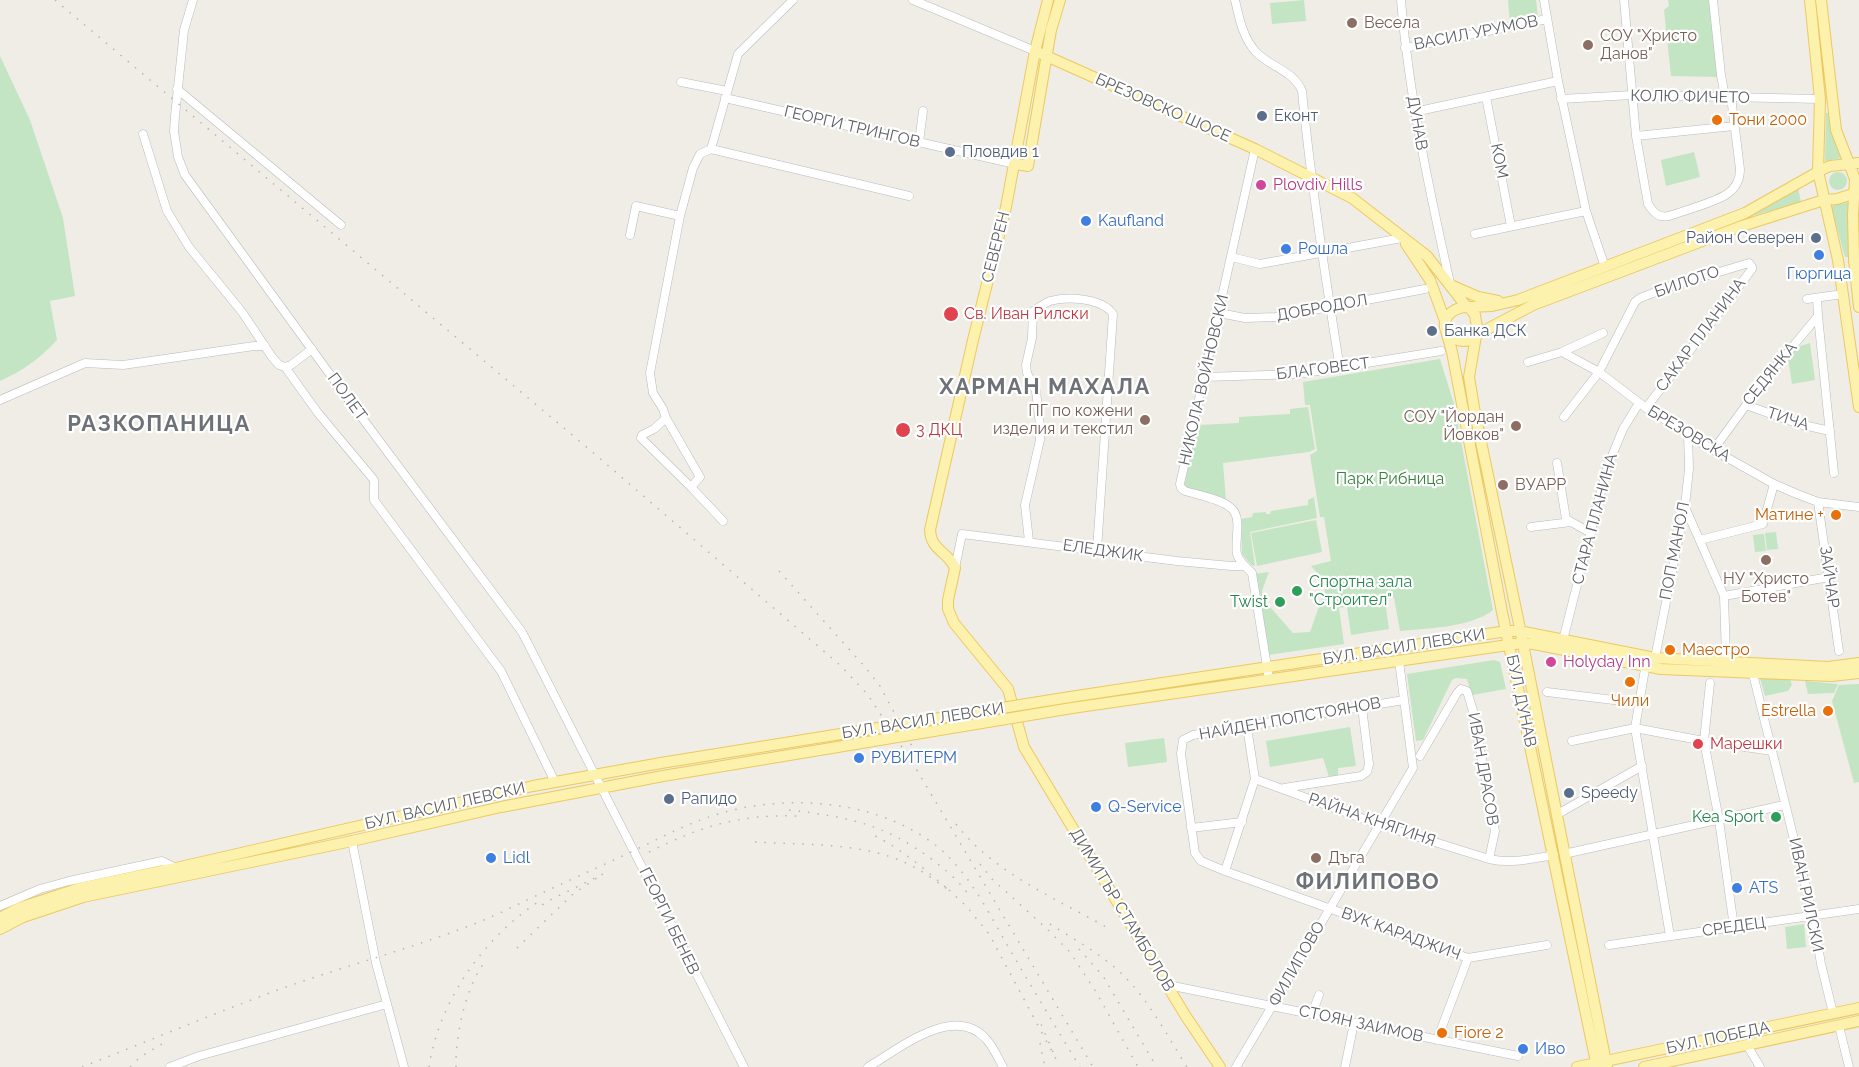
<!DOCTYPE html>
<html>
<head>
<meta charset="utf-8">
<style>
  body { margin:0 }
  canvas { display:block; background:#efede5 }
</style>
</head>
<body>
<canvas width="1859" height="1067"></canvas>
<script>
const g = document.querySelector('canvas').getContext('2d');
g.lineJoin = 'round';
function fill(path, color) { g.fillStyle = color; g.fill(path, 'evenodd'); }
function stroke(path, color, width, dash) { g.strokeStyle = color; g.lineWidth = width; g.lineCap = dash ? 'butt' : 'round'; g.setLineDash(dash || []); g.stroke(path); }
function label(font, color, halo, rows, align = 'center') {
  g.font = font + ' Raleway,sans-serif'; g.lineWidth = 4.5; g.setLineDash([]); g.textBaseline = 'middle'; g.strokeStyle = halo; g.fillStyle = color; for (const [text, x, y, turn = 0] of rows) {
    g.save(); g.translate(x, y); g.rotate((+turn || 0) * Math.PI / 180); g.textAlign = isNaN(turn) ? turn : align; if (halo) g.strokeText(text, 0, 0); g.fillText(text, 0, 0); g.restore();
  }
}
fill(new Path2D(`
  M1304,0L1306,21L1272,24L1270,3Z
  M1508,0H1536L1538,17L1510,24Z
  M1668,0H1710L1719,77L1671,76L1664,10L1669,6Z
  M0,56L30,120L63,218L75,296L50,301L57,340C41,358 22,371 0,381Z
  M1826,113H1829L1831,132L1842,158L1825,161Z
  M1694,152L1700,177L1666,186L1661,160Z
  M1829 181a9 9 0 1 1 18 0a9 9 0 1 1-18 0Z
  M1798,188L1801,202L1744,218Z
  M1849,202L1848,257H1845L1831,206Z
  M1810,343L1815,380L1792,384L1788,358L1797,347Z
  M1440,359L1454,404L1493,610C1470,628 1428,628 1400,631L1394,598L1339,608L1344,644L1268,655L1255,574L1269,572L1262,591L1263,599L1293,633L1310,632L1327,584L1311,566L1331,561L1324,517H1320L1310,455L1317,451L1310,405H1305L1303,382Z
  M1308,407L1315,449L1309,452L1223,463L1226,501L1184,487L1198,425L1239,423V417L1290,414V409Z
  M1314,497L1317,518L1250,532L1255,566L1251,565L1242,554L1241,519L1252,517L1253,513L1266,512V514H1270L1271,511L1308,505V500Z
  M1316,520L1322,552L1257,566L1251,533Z
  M1776,532L1778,549L1767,550L1765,533Z
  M1764,534L1766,551L1755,552L1753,535Z
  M1385,601L1389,629L1351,635L1347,607Z
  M1494,660L1500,662L1506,689L1467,696L1469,685L1467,679L1456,678L1452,680L1423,740L1416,741L1407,674Z
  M1760,678L1790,679L1792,685L1788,691L1765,696Z
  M1805,681L1838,684L1834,693L1808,694Z
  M1859,684V782L1854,783L1832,701L1839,685Z
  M1350,727L1356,766L1338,768V775L1329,777L1323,758L1270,767L1266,741Z
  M1164,738L1167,762L1128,767L1125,743Z
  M1804,924L1806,947L1787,949L1785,927Z`), '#c3e5c4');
const minor = new Path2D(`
  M193,0L184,30L175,116L174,131L178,157L185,175L345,395L522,632L744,1067
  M913,0L1035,51
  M1235,0C1239,18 1243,38 1256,52C1270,67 1293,70 1302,91C1311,184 1325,276 1340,369
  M1401,0C1409,96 1429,189 1450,283
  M1544,0L1558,81L1586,211L1605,267
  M1624,0L1636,136L1648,204C1654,213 1658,218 1669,216C1683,211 1716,202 1727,194C1736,188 1740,179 1740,169L1731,97
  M1713,0L1721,75L1725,97
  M1405,48L1547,19
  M681,82L727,91
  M177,89L341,225
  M1486,97L1511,226
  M725,98L1015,164
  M1561,99L1632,95L1820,99
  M1414,112L1558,81
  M143,134L167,211L189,247L242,312L272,357L279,365L285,367L291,365L312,349
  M1636,136L1734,126
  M919,142L923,111
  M711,149L909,196
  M1255,149L1180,484L1181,488L1185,491C1198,495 1221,499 1231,508C1243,518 1234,541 1237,554C1239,562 1247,568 1252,573L1269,679
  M1475,234L1586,211
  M630,235L636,206L680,216
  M1231,257L1260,264L1402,238
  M1807,299L1843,294
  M1219,313L1245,318L1276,317L1425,289
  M1818,316L1834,473
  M1562,352L1603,333
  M1528,362L1562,352L1599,372L1646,408L1688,434L1694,439L1774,484L1797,494L1818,502L1859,507
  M285,367L318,413L374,480V500L501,671L555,782
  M1204,377L1299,374L1441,351
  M0,400L85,363L123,365L254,346H265
  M1746,405L1799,424L1830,431
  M1564,417L1599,372L1635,302L1640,298L1666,288L1749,263L1752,267V269L1646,408
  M666,418L654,429L642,435L641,438L691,487
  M1714,449L1760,386L1818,316L1817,298
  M1557,463L1566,519L1591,533
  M1818,502L1839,651
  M1685,507L1724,596L1726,657
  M723,521L691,487L700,477L666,418L663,409L653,393L650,373L680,216L693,168L700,154L711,149L738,54L793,0
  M1531,527L1571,522
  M1700,540L1763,524L1774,484
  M1029,541L1025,505L1040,440V425L1036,391L1027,373L1026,365L1032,338L1033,311C1039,308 1044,303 1050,301C1067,296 1102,298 1113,314L1097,550
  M955,568L962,534L1177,561L1231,566H1244
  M1724,596L1829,577
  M1563,640L1607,468L1623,429L1639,403
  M1646,663L1635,728L1670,936
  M1654,663L1685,506L1689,469L1688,434
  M1752,670L1813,916L1821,964L1833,1013
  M1710,683L1704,741L1719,820L1734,927
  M1547,692L1639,703
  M1404,700L1193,735L1183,740L1181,754L1195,853L1201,861L1225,871L1468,958L1547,945
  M1572,741L1635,728L1704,741L1772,751
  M1420,756L1457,693L1461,689L1467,691L1473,711L1495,831L1489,859
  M1255,779L1380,825L1489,859C1511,864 1531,859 1554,855
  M1284,788L1361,776L1367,772L1369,764L1362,707
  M1556,815L1642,766
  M1191,828L1242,822
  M352,841L376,963L404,1067
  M1564,854L1784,805
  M1225,871L1255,779L1247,727
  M0,906L40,889L69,881L162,861L176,868
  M1609,945L1859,909
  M1168,985L1518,1056
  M1312,1014L1319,995
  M1839,1026L1849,1067
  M1437,1040L1468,958
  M1747,1045L1760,1067
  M170,1067L199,1056L387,1004
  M868,1067C899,1049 954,1003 986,1039C993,1046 998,1058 1003,1067
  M1236,1067L1413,768L1399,661
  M1345,1067L1354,1023`);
const major = new Path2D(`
  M1048,0L1035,51L1006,207L973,340L930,530C931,551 948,551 955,568L948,600V609L954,623L1008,689L1024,747L1185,1015L1220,1067
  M1810,0L1820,99L1818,171L1838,260L1859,407
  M1821,0L1836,130L1855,179L1853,215L1854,260L1859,307
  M1035,51L1255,149L1352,198L1427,256L1466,306
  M1015,164L1028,166L1051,30L1060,0
  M1406,244L1430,280L1445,321
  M1453,286L1478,297L1498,301
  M1469,307L1492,306L1518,300L1745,213L1823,169L1830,166L1859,163
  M1478,334L1533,305L1742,226L1824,200L1837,199L1859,192
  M1448,335C1459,343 1469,343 1478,334L1475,315L1469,307C1458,306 1443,314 1445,327C1447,335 1450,344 1452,352L1502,612L1597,1067
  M1476,336L1469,377L1475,413L1518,619L1607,1067
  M1070,697L1507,631H1519L1655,658L1828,667L1859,663
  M1072,708L1522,643L1534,644L1661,669L1832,676L1859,673
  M0,918L19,908L80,888L176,868L533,786L661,763
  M0,929L23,917L83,897L352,841L501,807L663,776
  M1577,1067L1859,1008
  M1644,1067L1859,1021`);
stroke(minor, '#b7babe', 9);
stroke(major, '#ecc960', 12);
stroke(minor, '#fff', 8);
stroke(major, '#fcf1ad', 10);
stroke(new Path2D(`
  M55,0L590,450L841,666L868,695L915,767L1093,1067
  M779,571L865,667L880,686L913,748
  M789,810C849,817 885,824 934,861C947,871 961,883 970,897
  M956,824C994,873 1055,898 1108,928
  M755,842C806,845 869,842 914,867C926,873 938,883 949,890C924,869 901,848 871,834
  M649,852C701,826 740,814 799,816
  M980,864L992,879L1047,929L1070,952L1096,992L1138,1067
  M949,890L967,907L989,934L1056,1059L1041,1024
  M1050,924C1075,940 1105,956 1126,978C1151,1004 1168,1037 1187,1067
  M517,948L573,894L603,874L550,900L537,908
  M1079,949L1103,976L1156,1066
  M1040,1043L1045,1067
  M82,1067C146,1042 210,1015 275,991C338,968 403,951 466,927C486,920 506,910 525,901C561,884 597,868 633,851C674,831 707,813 754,806C813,797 880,806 930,841C967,867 988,912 1010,950C1033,989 1056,1028 1080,1067
  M130,1067L140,1057L167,1041
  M429,1067C439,1000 485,936 541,900
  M456,1067C455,1037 466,985 485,962`), '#b5b6b6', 1.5, [1.5, 8]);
const majorBridge = new Path2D(`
  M661,763L1070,697
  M663,776L1072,708`);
stroke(majorBridge, '#ecc960', 12, []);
stroke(majorBridge, '#fcf1ad', 10);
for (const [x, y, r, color] of [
  [1352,23,6,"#8d6e63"],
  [1588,45,6,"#8d6e63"],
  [1262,116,6,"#5c6f8a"],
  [1717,120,6,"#e8710a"],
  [950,152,6,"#5c6f8a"],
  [1261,185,6,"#d1479c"],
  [1086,221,6,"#3f7fe0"],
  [1816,238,6,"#5c6f8a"],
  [1286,249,6,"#3f7fe0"],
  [1819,255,6,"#3f7fe0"],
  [951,314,8,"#e0444e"],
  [1432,331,6,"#5c6f8a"],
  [1145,420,6,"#8d6e63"],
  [1516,426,6,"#8d6e63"],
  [903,430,8,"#e0444e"],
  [1503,485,6,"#8d6e63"],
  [1836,515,6,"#e8710a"],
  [1766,560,6,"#8d6e63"],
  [1297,591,6,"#2e9e5b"],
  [1280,602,6,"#2e9e5b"],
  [1670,650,6,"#e8710a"],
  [1551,662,6,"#d1479c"],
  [1630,682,6,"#e8710a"],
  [1828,711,6,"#e8710a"],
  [1698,744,6,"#e0444e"],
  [859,758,6,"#3f7fe0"],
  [1569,793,6,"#5c6f8a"],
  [669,799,6,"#5c6f8a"],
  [1096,807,6,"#3f7fe0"],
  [1776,817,6,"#2e9e5b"],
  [491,858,6,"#3f7fe0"],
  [1316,858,6,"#8d6e63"],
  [1737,888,6,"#3f7fe0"],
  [1442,1033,6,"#e8710a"],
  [1523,1049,6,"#3f7fe0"]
]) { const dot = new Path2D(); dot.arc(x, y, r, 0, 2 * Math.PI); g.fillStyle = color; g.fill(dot); stroke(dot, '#fff', 2); }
label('16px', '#785e54', '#fff', [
  ["Весела",1364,23],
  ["СОУ \"Христо",1600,36],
  ["Данов\"",1600,54],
  ["ПГ по кожени",1133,411,"right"],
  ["изделия и текстил",1133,429,"right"],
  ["СОУ \"Йордан",1504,417,"right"],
  ["Йовков\"",1504,435,"right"],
  ["ВУАРР",1515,485],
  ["НУ \"Христо",1766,579,"center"],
  ["Ботев\"",1766,597,"center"],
  ["Дъга",1328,858]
], 'left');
label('16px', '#5d6065', '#fff', [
  ["ВАСИЛ УРУМОВ",1476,33,-11],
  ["КОЛЮ ФИЧЕТО",1690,97,1],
  ["БРЕЗОВСКО ШОСЕ",1163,108,24],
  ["ДУНАВ",1417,123,80],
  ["ГЕОРГИ ТРИНГОВ",852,127,13],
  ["КОМ",1499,161,79],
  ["СЕВЕРЕН",996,247,-76],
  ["БИЛОТО",1687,282,-19],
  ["ДОБРОДОЛ",1322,308,-10],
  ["САКАР ПЛАНИНА",1701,335,-53],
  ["БЛАГОВЕСТ",1323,369,-7],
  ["СЕДЯНКА",1770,374,-51],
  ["НИКОЛА ВОЙНОВСКИ",1204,380,-77],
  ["ПОЛЕТ",347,397,54],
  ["ТИЧА",1788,419,18],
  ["БРЕЗОВСКА",1689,434,31],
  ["СТАРА ПЛАНИНА",1595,519,-75],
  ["ЕЛЕДЖИК",1103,551,8],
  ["ПОП МАНОЛ",1675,551,-79],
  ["ЗАЙЧАР",1829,577,82],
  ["БУЛ. ВАСИЛ ЛЕВСКИ",1404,647,-9],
  ["БУЛ. ДУНАВ",1521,701,78],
  ["НАЙДЕН ПОПСТОЯНОВ",1290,719,-10],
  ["БУЛ. ВАСИЛ ЛЕВСКИ",923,721,-9],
  ["ИВАН ДРАСОВ",1483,769,80],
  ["БУЛ. ВАСИЛ ЛЕВСКИ",445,806,-13],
  ["РАЙНА КНЯГИНЯ",1372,820,19],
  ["ИВАН РИЛСКИ",1806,895,78],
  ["ДИМИТЪР СТАМБОЛОВ",1122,910,59],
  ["ГЕОРГИ БЕНЕВ",669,921,64],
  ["СРЕДЕЦ",1734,927,-8],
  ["ВУК КАРАДЖИЧ",1401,934,20],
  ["ФИЛИПОВО",1297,964,-60],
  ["СТОЯН ЗАИМОВ",1361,1024,12],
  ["БУЛ. ПОБЕДА",1718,1038,-12]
]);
label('16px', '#4e5e75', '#fff', [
  ["Еконт",1274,116],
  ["Пловдив 1",962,152],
  ["Район Северен",1804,238,"right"],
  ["Банка ДСК",1444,331],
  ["Speedy",1581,793],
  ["Рапидо",681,799]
], 'left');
label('16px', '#c56008', '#fff', [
  ["Тони 2000",1729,120],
  ["Матине +",1824,515,"right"],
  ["Маестро",1682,650],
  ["Чили",1630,701,"center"],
  ["Estrella",1816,711,"right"],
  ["Fiore 2",1454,1033]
], 'left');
label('16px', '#b23c85', '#fff', [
  ["Plovdiv Hills",1273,185],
  ["Holyday Inn",1563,662]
], 'left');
label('16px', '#366cbe', '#fff', [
  ["Kaufland",1098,221],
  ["Рошла",1298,249],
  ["Гюргица",1819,274,"center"],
  ["РУВИТЕРМ",871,758],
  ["Q-Service",1108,807],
  ["Lidl",503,858],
  ["ATS",1749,888],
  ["Иво",1535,1049]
], 'left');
label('16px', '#be3a42', '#fff', [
  ["Св. Иван Рилски",964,314],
  ["3 ДКЦ",916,430],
  ["Марешки",1710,744]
], 'left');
label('16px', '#37813d', '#fff', [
  ["Парк Рибница",1390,479]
]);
label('16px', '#27864d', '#fff', [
  ["Спортна зала",1309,582,"left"],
  ["\"Строител\"",1309,600,"left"],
  ["Twist",1268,602],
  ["Kea Sport",1764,817]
], 'right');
g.letterSpacing = '1.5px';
label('bold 22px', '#6e7277', '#fff', [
  ["ХАРМАН МАХАЛА",1045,387],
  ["РАЗКОПАНИЦА",159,424],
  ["ФИЛИПОВО",1368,882]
]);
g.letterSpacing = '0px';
</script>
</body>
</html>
